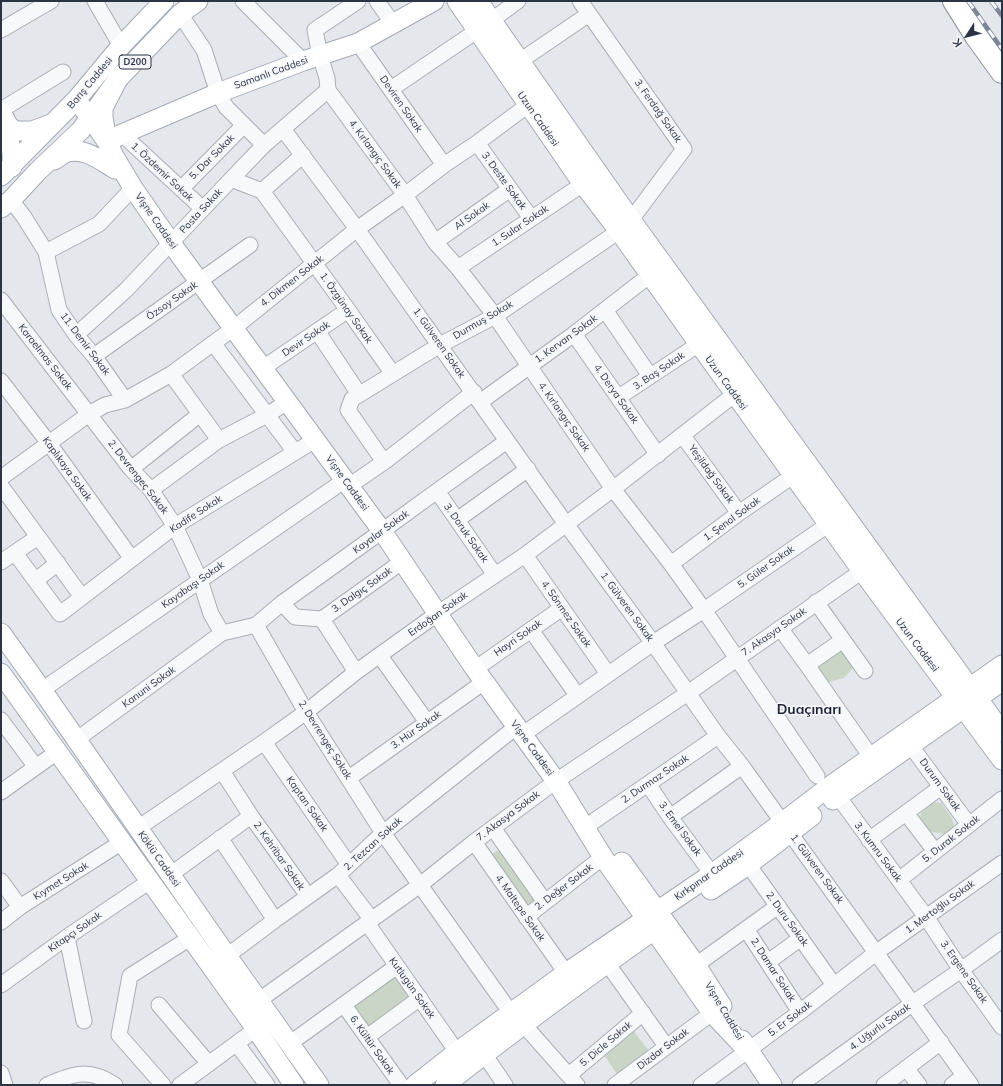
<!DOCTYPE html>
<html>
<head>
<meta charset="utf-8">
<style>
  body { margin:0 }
  #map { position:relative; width:1003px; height:1086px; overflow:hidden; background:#e4e7ec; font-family:Mulish,sans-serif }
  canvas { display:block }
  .frame { position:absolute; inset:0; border:2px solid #2b3445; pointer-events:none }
  .north { position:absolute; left:947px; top:16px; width:40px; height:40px; -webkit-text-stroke:3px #f4f6f9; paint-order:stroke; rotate:234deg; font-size:11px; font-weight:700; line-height:16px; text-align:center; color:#2b3445 }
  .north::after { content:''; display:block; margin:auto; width:14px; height:18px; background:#2b3445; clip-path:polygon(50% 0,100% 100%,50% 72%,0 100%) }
</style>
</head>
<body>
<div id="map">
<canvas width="1003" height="1086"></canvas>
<div class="frame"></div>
<div class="north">K</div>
</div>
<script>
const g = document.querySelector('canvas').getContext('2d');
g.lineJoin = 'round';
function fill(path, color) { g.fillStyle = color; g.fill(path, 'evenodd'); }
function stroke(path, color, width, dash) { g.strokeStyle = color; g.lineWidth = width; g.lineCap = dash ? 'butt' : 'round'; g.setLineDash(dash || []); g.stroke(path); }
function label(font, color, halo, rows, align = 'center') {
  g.font = font + ' Mulish,sans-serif'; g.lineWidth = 3; g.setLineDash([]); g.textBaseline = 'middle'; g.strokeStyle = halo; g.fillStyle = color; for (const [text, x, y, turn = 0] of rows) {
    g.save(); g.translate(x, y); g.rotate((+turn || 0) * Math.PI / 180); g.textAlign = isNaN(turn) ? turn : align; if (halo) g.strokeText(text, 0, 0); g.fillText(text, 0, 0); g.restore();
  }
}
fill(new Path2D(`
  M841,649L854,667L844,678L829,682L817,667Z
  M933,802L941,803L952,818L954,826L944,834L926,831L920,821L921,813Z
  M501,848L539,902L526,911L488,857Z
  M396,975L412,997L369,1028L353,1007Z
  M633,1030L649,1051L617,1074L602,1052Z`), '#c9d6c5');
const minor = new Path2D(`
  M95,1L121,46
  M243,1L303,61
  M358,1L315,30L320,56L327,78L328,90L405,195L435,242L458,268L495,316L613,489L671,564L704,610L817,776
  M377,1L393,24
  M180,14L204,50L218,93L226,107L264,145
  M492,20L518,1
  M1,30L51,1
  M358,43L444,165
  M520,61L589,14
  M391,89L478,30
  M1,110L63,72
  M283,129L357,229L566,524L653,643L718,736L742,766L971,1085
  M122,134L203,209
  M477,143L531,218
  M231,179L262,191L348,310L393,374
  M181,189L244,125
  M262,191L303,155
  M11,200L24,217L46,252L59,310L76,335L94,356L125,400
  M435,242L510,189
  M46,252L99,224L133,188
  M458,268L583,184
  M1,300L131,469L151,490L175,526L200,580L211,614L222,633L256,625L306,712L383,833L511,1013L524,1025L577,1085
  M605,310L650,376
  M317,331L359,394
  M574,334L658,455
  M76,335L126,290L219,192L264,145L328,90
  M213,343L295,452
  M94,356L250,245
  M263,368L348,310
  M171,374L219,440
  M1,381L48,442L132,559
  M619,397L699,344
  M480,402L574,334L650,275
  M683,436L739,513
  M384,462L348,410L352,399L440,345L495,316L619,231L631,220L684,149L580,1
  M131,469L200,414
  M1,478L89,414L105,405L125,400L171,374L234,328L357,229L405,195L444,165L477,143L528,105
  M1,486L82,597
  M349,486L384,462L474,392
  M151,490L219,440L267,415L287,402
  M437,491L495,575
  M457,520L528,469
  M15,553L60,614L175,526L315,440
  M525,555L608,674
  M1,562L38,537
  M671,564L739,513L794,475
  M36,580L58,563
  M816,602L865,671
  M282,603L295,617L322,619L356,672
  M322,619L403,561
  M256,625L282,603L382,531L437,491L507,441
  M780,628L807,665L871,757
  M531,630L577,695
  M380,656L427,722
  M807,665L843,640
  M475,669L562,608
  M42,690L345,480
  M1,720L36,767
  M522,735L653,643L704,610L829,524
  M76,740L222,633
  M264,742L349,865
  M911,746L969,825
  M222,771L251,816L308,896
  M349,778L484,682
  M648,784L670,817L712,874
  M832,788L926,917L961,970L1002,1027
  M1,792L57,752
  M906,813L935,851
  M670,817L742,766
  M591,823L718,736
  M138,828L264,742L306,712L356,672L437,614L525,555L613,489L735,394
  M493,828L545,902
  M220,838L275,920
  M869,840L941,787
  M474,842L566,973
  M742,856L834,985
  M170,875L251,816
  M338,875L372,920
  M899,880L1002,799
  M1,881L20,907
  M526,917L603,857
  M1,922L20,907L122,842
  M367,923L457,1052
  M746,929L800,1012
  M67,937L84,1021
  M227,956L275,920L338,875L349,865L383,833L516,727
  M768,962L801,938
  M607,963L666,1046
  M696,965L778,906
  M1,985L67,937L150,881
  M258,1001L420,885L474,842L556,781L688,693L862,571
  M159,1005L209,1064
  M344,1005L401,1085
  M367,1037L420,998
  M237,1044L267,1085
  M289,1044L397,966
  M484,1054L505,1085
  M906,1068L919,1085
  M1,1073L5,1085
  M569,1075L643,1013
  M47,1085C74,1073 89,1068 115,1085
  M163,1085L119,1035L130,976L190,938
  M180,1085L256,1029
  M615,1085L712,1013
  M701,1085L800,1012L877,952L1002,863
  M800,1085L913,1003L961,970L1002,940
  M884,1085L941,1042
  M952,1085L964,1076`);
const major = new Path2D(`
  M457,1L583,184L619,231L699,344L862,571L1002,760
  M478,1L631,220L1002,732
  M118,79L103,108V117L107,142L122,134L218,93L303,61L358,43L434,1
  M76,100L91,118L107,142L114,156L133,188L171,243L382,531L475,669L556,781L603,857L654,930L712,1013L748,1051
  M1,112L8,125L14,131H32L51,124
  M3,118L12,153V167
  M54,160C58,158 61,155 65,153C83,146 100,160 115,169
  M1,176L76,100L121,46L164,1
  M1,208L11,200L38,171L81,130L118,79L180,14L198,1
  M1,633L42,690L227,956L319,1085
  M1,673L256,1029L294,1085
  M833,800L1002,681
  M622,862L696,965L722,1006
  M711,890L748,865L812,816
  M742,1040L772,1085
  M415,1085L457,1052L566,973L712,874L783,822L830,786L1002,665
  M445,1085C516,1029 590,975 664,923`);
const highway = new Path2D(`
  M954,1L976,36L1002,72`);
stroke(minor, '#a9aeb7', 17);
stroke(major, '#a3abb8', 21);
stroke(highway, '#8b94a3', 24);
stroke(minor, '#f7f8fa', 15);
stroke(major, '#fff', 19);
stroke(highway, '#fff', 22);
const rail = new Path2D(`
  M968,1L1002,49
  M991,1L1002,16`);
stroke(rail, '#7d8696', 4.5);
stroke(rail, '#f4f6f9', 3, [9]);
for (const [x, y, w] of [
  [135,62,32]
]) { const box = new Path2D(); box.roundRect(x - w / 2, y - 7, w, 14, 3); g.fillStyle = '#f4f6f9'; g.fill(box); stroke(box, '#2b3445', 1); }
label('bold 9px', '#2b3445', null, [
  ["D200",135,62]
]);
label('10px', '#2b3445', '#f4f6f9', [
  ["Samanlı Caddesi",271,73,-20],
  ["Barış Caddesi",90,83,-50],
  ["Deviren Sokak",401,104,55],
  ["3. Ferdağ Sokak",658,111,55],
  ["Uzun Caddesi",538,119,55],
  ["4. Kırlangıç Sokak",375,154,54],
  ["5. Dar Sokak",212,157,-45],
  ["1. Özdemir Sokak",162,172,43],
  ["3. Deste Sokak",504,181,54],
  ["Posta Sokak",201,211,-47],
  ["Al Sokak",472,216,-35],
  ["Vişne Caddesi",156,221,55],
  ["1. Sular Sokak",520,226,-34],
  ["4. Dikmen Sokak",292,281,-38],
  ["Özsoy Sokak",172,301,-35],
  ["1. Özgünay Sokak",346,308,55],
  ["Durmuş Sokak",483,320,-30],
  ["Devir Sokak",306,339,-34],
  ["1. Kervan Sokak",566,339,-36],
  ["1. Gülveren Sokak",439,343,55],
  ["11. Demir Sokak",85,344,53],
  ["Karaelmas Sokak",45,357,52],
  ["3. Baş Sokak",659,371,-34],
  ["Uzun Caddesi",726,383,54],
  ["4. Derya Sokak",616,394,55],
  ["4. Kırlangıç Sokak",564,417,55],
  ["Kaplıkaya Sokak",67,469,54],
  ["Yeşildağ Sokak",711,474,54],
  ["2. Devrengeç Sokak",138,477,52],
  ["Vişne Caddesi",347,483,54],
  ["Kadife Sokak",196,514,-33],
  ["1. Şenol Sokak",732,519,-36],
  ["Kayalar Sokak",381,532,-36],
  ["3. Doruk Sokak",466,533,55],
  ["5. Güler Sokak",766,567,-35],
  ["Kayabaşı Sokak",193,585,-35],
  ["3. Dalgıç Sokak",362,590,-35],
  ["1. Gülveren Sokak",627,607,54],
  ["Erdoğan Sokak",438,614,-35],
  ["4. Sönmez Sokak",566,614,55],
  ["7. Akasya Sokak",774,632,-35],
  ["Hayri Sokak",518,638,-35],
  ["Uzun Caddesi",917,645,53],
  ["Kanuni Sokak",149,687,-36],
  ["3. Hür Sokak",416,730,-35],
  ["2. Devrengeç Sokak",325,740,58],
  ["Vişne Caddesi",532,748,54],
  ["2. Durmaz Sokak",655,779,-34],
  ["Durum Sokak",940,785,54],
  ["Kaptan Sokak",307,804,55],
  ["7. Akasya Sokak",508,816,-37],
  ["3. Emel Sokak",680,829,54],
  ["5. Durak Sokak",951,839,-38],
  ["2. Tezcan Sokak",373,844,-42],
  ["3. Kumru Sokak",878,852,53],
  ["2. Kehribar Sokak",279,856,55],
  ["Köklü Caddesi",159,859,55],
  ["1. Gülveren Sokak",817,869,54],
  ["Kırkpınar Caddesi",709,875,-35],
  ["Kıymet Sokak",61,881,-32],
  ["2. Değer Sokak",564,887,-37],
  ["1. Mertoğlu Sokak",940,907,-36],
  ["4. Maltepe Sokak",520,908,55],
  ["2. Duru Sokak",787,919,54],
  ["Kitapçı Sokak",75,932,-35],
  ["2. Damar Sokak",773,970,57],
  ["3. Ergene Sokak",964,972,55],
  ["Kutlugün Sokak",412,988,55],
  ["Vişne Caddesi",724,1011,59],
  ["5. Er Sokak",790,1019,-37],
  ["4. Uğurlu Sokak",880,1027,-36],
  ["5. Dicle Sokak",606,1044,-40],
  ["6. Kültür Sokak",372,1045,55],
  ["Dizdar Sokak",663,1049,-37]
]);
label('bold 14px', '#1d2536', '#f4f6f9', [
  ["Duaçınarı",809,710]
]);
</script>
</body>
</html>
